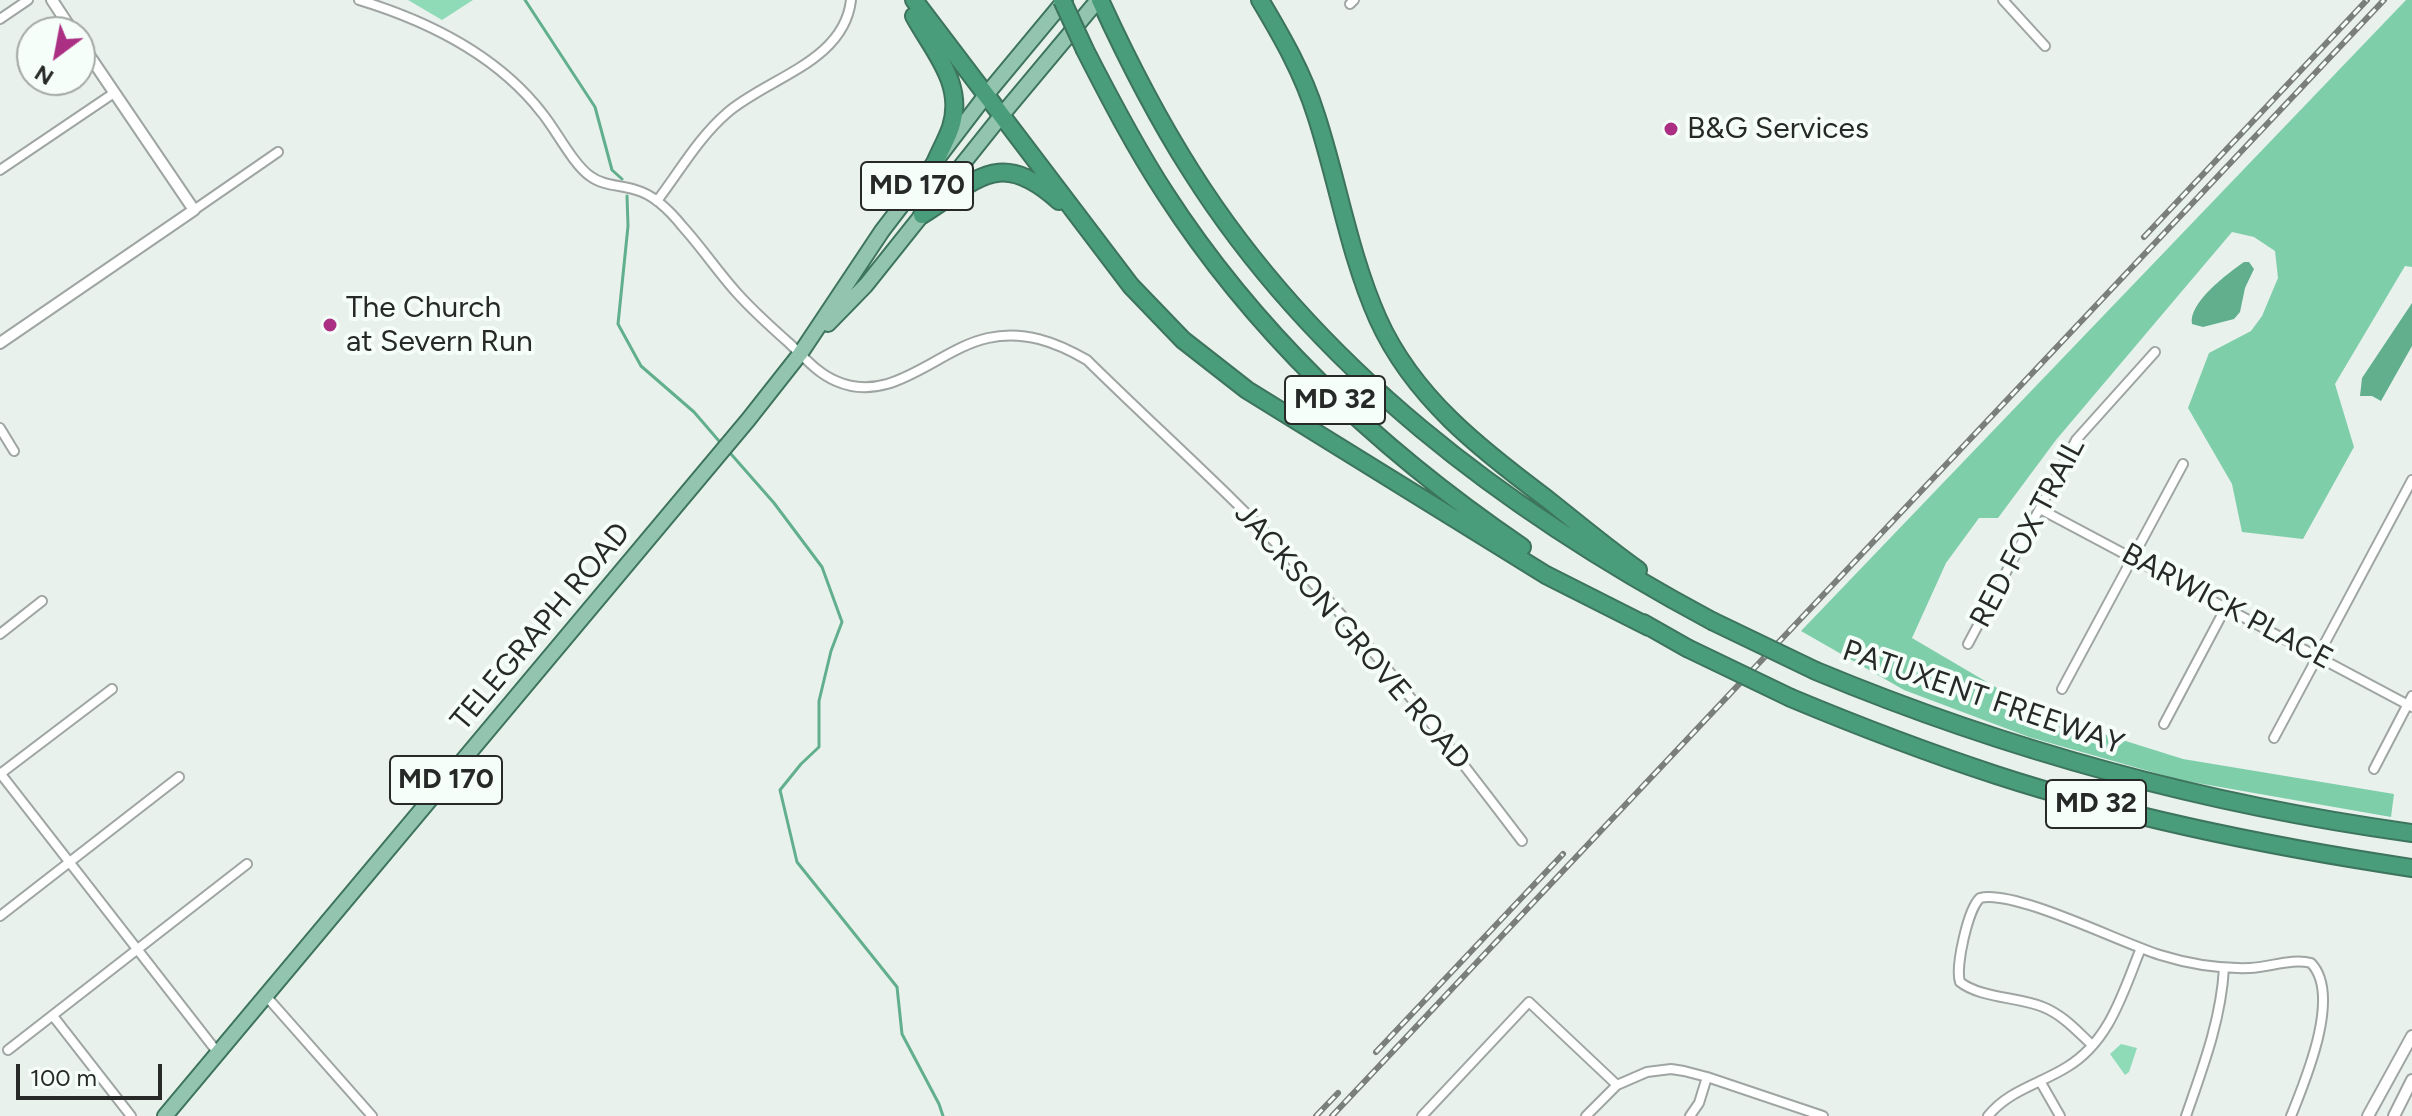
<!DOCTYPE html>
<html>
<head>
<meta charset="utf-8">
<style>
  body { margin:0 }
  #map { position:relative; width:2412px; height:1116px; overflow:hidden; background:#e9f1ed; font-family:Figtree,sans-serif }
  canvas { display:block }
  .north { position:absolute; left:16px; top:16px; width:80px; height:80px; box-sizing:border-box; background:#f6fefa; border:2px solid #a3a9a6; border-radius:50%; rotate:212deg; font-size:22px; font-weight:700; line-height:32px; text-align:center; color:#262928 }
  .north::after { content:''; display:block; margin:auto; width:28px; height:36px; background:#ab3083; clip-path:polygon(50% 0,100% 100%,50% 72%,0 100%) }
  .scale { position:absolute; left:16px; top:1064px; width:146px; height:36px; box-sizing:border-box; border:4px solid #262928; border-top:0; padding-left:10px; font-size:24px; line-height:28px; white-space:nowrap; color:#262928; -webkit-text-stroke:6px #f6fefa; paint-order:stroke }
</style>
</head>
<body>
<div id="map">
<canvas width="2412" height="1116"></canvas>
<div class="north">N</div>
<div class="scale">100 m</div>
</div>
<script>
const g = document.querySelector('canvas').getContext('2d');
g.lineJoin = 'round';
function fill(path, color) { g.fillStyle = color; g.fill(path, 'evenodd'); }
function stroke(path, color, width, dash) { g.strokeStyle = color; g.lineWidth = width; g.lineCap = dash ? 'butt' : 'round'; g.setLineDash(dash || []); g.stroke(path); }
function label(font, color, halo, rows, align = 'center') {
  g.font = font + ' Figtree,sans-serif'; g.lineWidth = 8; g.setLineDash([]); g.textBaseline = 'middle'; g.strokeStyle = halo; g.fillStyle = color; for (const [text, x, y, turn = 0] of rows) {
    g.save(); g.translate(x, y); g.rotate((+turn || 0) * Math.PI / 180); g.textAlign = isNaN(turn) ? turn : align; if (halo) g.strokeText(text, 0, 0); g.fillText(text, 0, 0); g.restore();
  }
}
fill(new Path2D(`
  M408,0H473L442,20Z
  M2121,1044L2137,1048L2129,1072L2125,1075L2110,1054Z`), '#8fdbb8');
fill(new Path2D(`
  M2406,0H2412V267L2405,266L2335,384L2354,447L2303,539L2242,532L2232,484L2188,408L2209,353L2251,331L2262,316L2278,278L2275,251L2254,237L2232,232L2056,440L1998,518H1979L1946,563L1912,638L2043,715L2183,759L2394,794L2391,817L2180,780L2029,737L1904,690L1801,631Z`), '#7fceaa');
fill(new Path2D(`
  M2244,262H2249L2254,269L2245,288L2240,312L2234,319L2203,327L2192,324C2188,303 2228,273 2244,262Z
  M2412,303V346L2381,401L2372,396H2360L2362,378Z`), '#61af8d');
stroke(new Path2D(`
  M525,0L595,107L612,170L622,179
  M627,196L628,226L618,324L641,366L694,412L719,441
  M731,454L774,503L822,567L842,622L831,651L819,701V747L801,764L780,790L797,862L897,987L902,1034L939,1104L943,1116`), '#61af8d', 3);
const minor = new Path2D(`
  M359,0C428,21 497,55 542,113C556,130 573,164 590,176C603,186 621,185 636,190C655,195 671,212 683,227C702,248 718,272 737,293C753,311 771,327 789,343C804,357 817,373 836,381C892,406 937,349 988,338C1024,330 1056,342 1087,360C1159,431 1235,498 1303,572C1382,658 1452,749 1522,841
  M2003,0L2045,46
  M1350,4L1354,0
  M0,19L28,0
  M0,170L114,93
  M657,201C679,172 699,137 727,113C767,78 844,62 851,0
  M194,210L278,152
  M0,428L14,451
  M2040,509L2412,707
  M0,634L42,601
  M1968,644L2076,440L2155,352
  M2062,689L2183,464
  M2164,724L2226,607
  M2274,738L2412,480
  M2374,769L2412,696
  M0,773L218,1053
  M0,774L112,689
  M0,916L179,777
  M266,996L372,1116
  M53,1016L131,1116
  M2092,1045C2077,1031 2063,1015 2043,1007C2019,997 1980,998 1960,982C1955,967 1968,909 1980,898C2014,889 2121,943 2160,955C2189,964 2220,969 2250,968C2270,967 2293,958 2311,963C2342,995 2305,1081 2291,1116
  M8,1050L247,864
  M2040,1081L2060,1116
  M1422,1116L1529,1002L1617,1085
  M1586,1116L1617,1085L1647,1072L1671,1069L1684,1071L1707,1077L1823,1116
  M1690,1116L1699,1103L1707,1077
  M1988,1116C2009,1090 2040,1084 2067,1067C2110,1041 2123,992 2141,948
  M2186,1116C2203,1067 2221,1020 2224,968`);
const tertiary = new Path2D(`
  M52,0L73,32
  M0,343L194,210L80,42
  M2368,1116L2412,1036
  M2394,1116L2412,1080`);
const primary = new Path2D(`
  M828,324L866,285L1001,116L1098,0
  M165,1116L748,420L800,354L882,231L986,95L1065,0`);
const motorway = new Path2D(`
  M914,0L1131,286L1183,340L1247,390L1546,575L1649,627
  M1100,0C1127,59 1156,116 1191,171C1316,369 1508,512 1712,621
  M1260,0C1282,37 1303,73 1316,115C1338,182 1349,254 1378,319C1413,397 1480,449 1547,499C1577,523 1607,548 1638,570
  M914,16C933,51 965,84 951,127C947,139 940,151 935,163
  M1085,50C1110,99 1135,147 1165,193C1258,337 1381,451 1522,547
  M922,215C978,180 999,147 1059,201
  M1643,623L1687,648
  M1816,671C2006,750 2208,805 2412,833
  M1791,698C1858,726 1926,752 1996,775C2131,819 2272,847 2412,868`);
stroke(minor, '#9ea5a2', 12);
stroke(tertiary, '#9ea5a2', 14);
stroke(primary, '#3d745d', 18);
stroke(motorway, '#3d745d', 20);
stroke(minor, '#fff', 8);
stroke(tertiary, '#fff', 10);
stroke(primary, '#92c4af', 14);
stroke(motorway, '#499d7a', 16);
const rail = new Path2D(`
  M2144,237L2367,0
  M1376,1052L1563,854
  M1316,1116L1338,1093
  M1332,1116L2384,0`);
stroke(rail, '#7a7f7c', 6);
stroke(rail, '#f6fefa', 3, [9]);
const motorwayBridge = new Path2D(`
  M1062,0L1085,50
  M1712,621L1816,671
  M1687,648L1791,698`);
stroke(motorwayBridge, '#3d745d', 20, []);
stroke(motorwayBridge, '#499d7a', 16);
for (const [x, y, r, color] of [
  [1671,129,8,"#ab3083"],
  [330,325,8,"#ab3083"]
]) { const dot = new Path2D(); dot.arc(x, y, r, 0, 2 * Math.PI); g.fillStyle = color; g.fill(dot); stroke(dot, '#f6fefa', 3); }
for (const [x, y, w] of [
  [917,186,112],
  [1335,400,100],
  [446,780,112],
  [2096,804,100]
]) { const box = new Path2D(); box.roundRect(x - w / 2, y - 24, w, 48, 6); g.fillStyle = '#f6fefa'; g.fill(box); stroke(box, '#262928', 2); }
label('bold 28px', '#262928', null, [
  ["MD 170",917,186],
  ["MD 32",1335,400],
  ["MD 170",446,780],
  ["MD 32",2096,804]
]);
label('30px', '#262928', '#f6fefa', [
  ["B&G Services",1687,129],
  ["The Church",346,308],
  ["at Severn Run",346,342]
], 'left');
label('30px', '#262928', '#f6fefa', [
  ["RED FOX TRAIL",2028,533,-62],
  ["BARWICK PLACE",2227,607,28],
  ["TELEGRAPH ROAD",541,627,-50],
  ["JACKSON GROVE ROAD",1352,637,49],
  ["PATUXENT FREEWAY",1983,698,19]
]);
</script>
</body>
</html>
